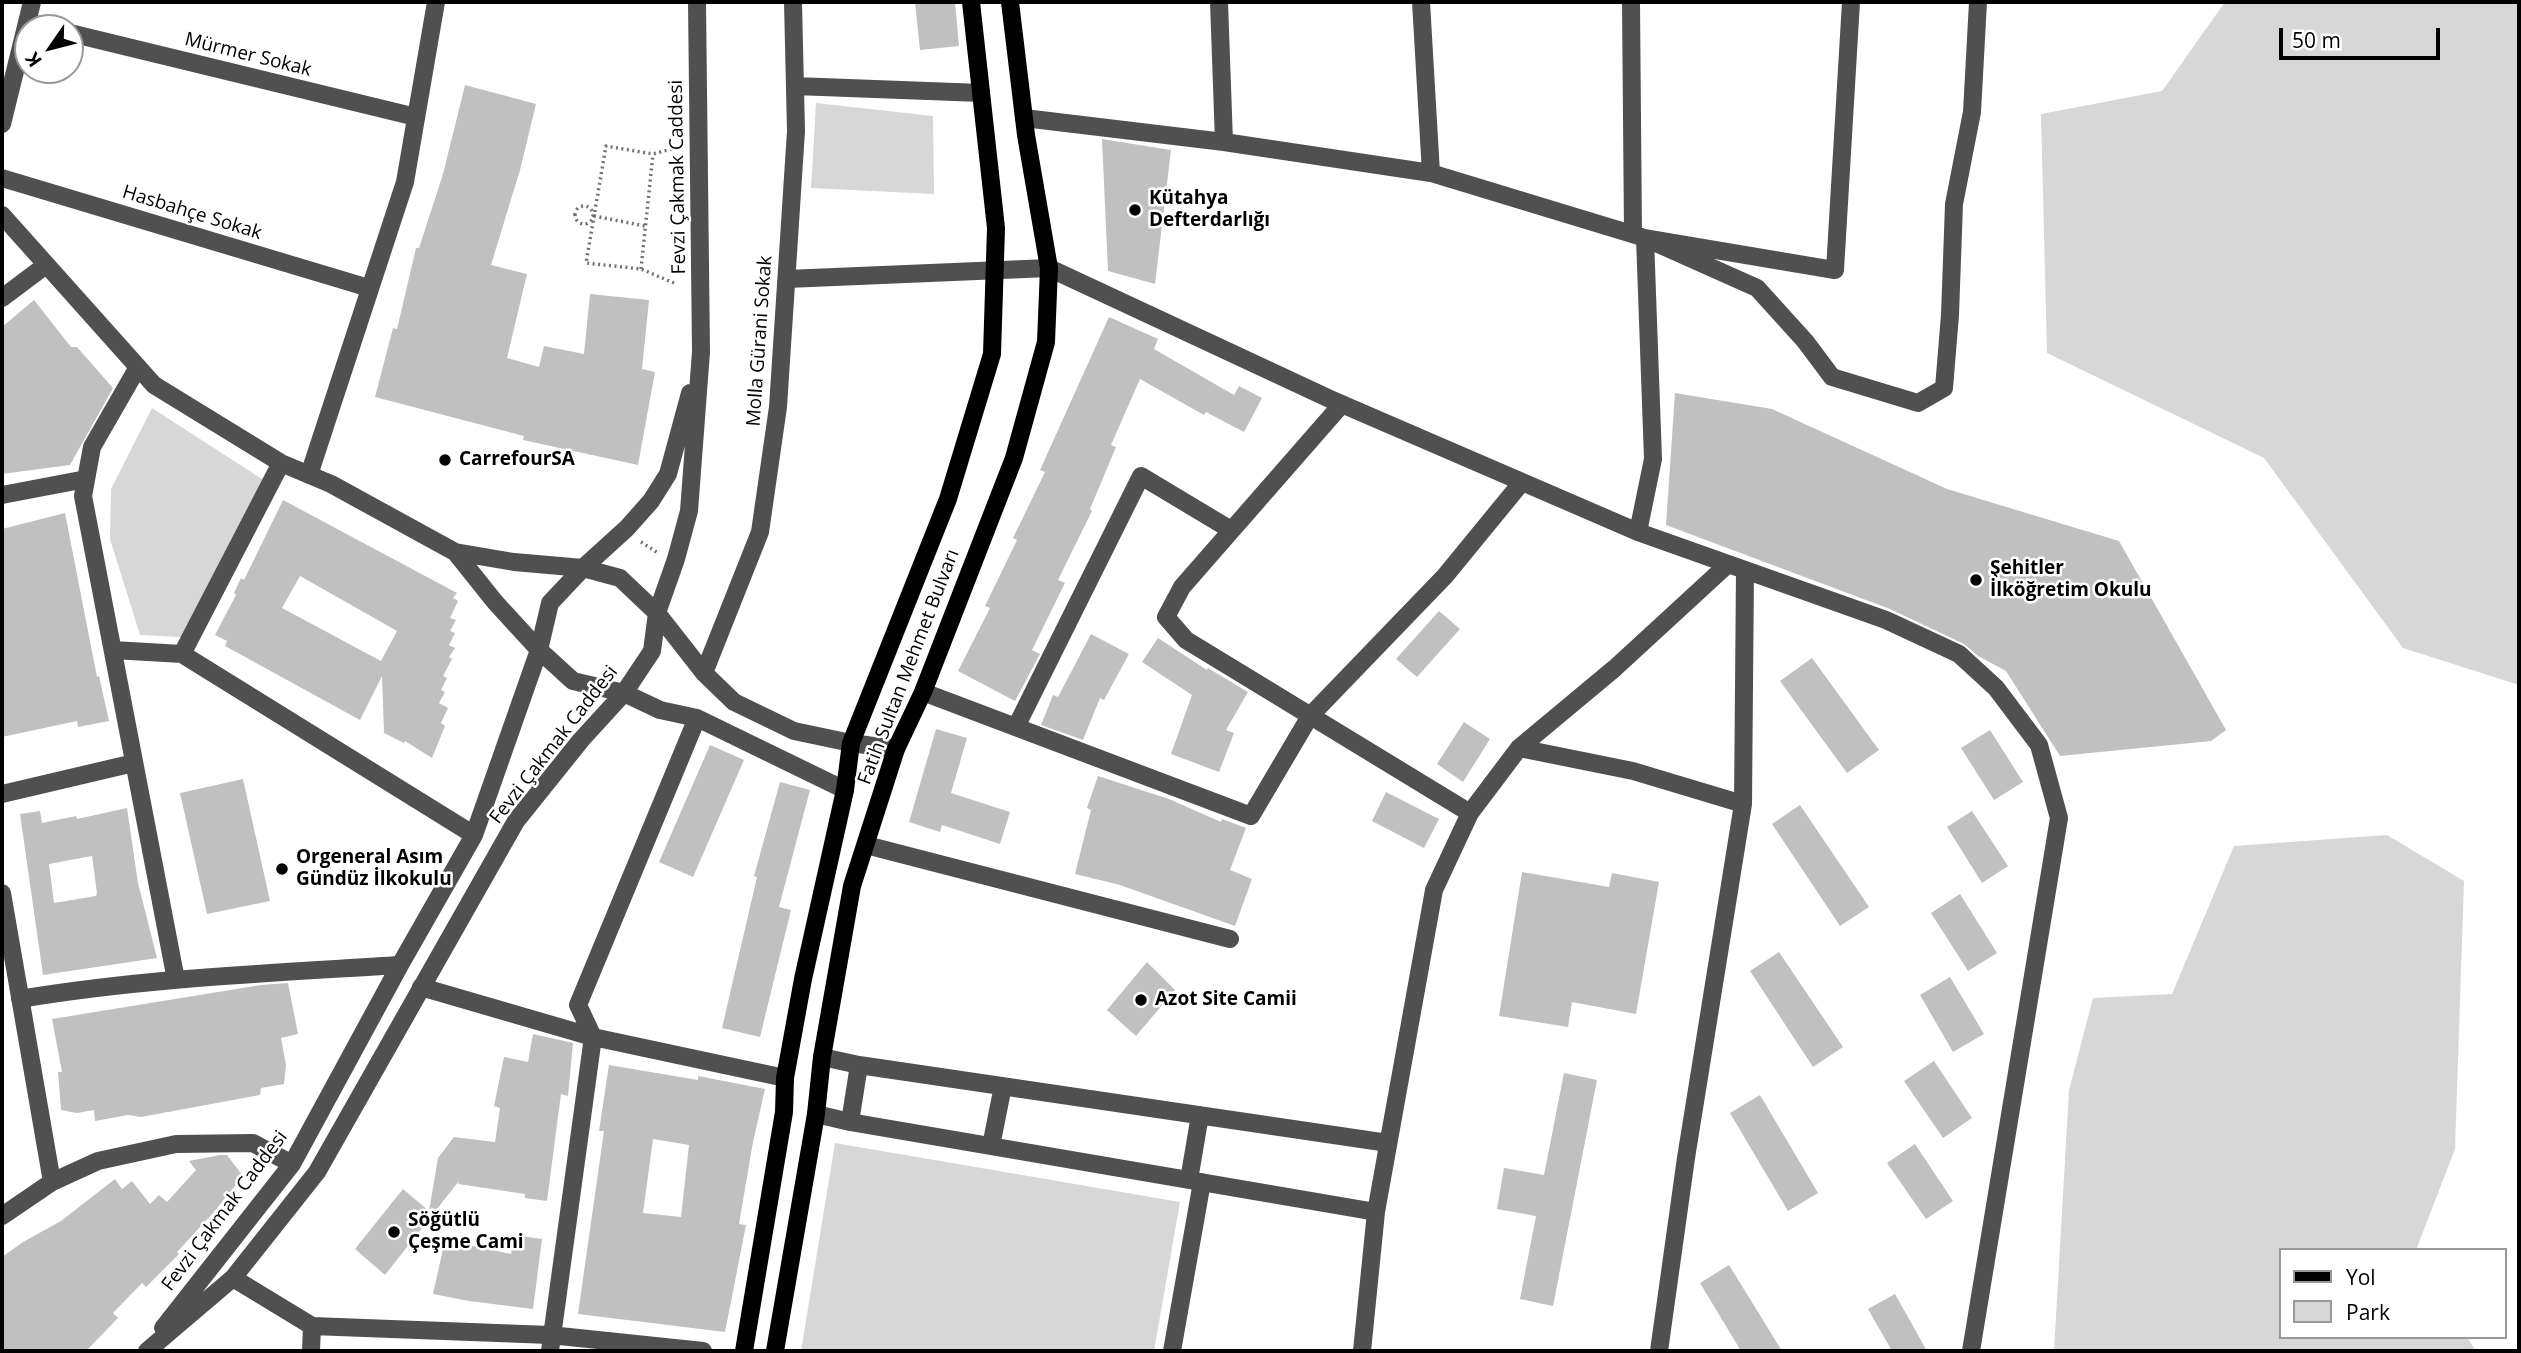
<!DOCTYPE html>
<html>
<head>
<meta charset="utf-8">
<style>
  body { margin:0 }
  #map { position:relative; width:2521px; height:1353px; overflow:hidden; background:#fff; font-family:"Open Sans",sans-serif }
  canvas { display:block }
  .frame { position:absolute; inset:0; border:4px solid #000; pointer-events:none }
  .legend { position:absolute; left:2279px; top:1248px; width:228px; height:91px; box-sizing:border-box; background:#fff; border:2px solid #999; margin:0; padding:9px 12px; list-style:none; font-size:21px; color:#000 }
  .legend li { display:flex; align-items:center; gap:14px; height:35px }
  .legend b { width:35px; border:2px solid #999 }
  .north { position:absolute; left:14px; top:14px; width:70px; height:70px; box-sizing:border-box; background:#fff; border:2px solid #999; border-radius:50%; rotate:235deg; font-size:19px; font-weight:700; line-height:28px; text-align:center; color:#000 }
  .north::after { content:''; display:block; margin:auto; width:24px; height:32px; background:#000; clip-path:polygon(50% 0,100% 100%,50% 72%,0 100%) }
  .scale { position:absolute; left:2279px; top:28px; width:161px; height:32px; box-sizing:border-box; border:4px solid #000; border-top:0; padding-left:9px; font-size:21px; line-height:24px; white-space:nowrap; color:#000; -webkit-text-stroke:5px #fff; paint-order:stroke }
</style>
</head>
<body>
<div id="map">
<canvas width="2521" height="1353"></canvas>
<div class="frame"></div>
<ul class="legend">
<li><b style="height:9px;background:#000"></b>Yol</li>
<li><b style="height:19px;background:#d7d7d7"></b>Park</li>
</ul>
<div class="north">K</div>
<div class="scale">50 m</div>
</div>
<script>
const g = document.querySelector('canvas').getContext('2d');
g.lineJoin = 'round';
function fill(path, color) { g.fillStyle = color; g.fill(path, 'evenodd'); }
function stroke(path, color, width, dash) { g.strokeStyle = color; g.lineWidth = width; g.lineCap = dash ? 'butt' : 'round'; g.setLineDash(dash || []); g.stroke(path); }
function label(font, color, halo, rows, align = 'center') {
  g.font = font + ' "Open Sans",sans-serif'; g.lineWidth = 5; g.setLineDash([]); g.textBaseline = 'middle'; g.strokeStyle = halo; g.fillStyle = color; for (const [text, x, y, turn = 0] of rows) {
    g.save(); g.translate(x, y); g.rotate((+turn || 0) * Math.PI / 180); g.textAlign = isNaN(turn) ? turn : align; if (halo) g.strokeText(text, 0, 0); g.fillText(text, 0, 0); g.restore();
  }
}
fill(new Path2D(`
  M2225,2H2519V685L2403,648L2264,458L2047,353L2041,114L2162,91Z
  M816,103L933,116L934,194L811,188Z
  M152,408L265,481L181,637L140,635L110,539L111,489Z
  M2387,835L2464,881L2455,1149L2416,1250H2281V1337H2467L2476,1351H2054L2069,1090L2093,998L2172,994L2234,846Z
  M835,1143L1180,1202L1154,1351H801Z`), '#d7d7d7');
fill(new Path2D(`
  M915,2H955L959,46L920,50Z
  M465,85L536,104L520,170L491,265L527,274L507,358L539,367L544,346L584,354L590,294L649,300L642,369L655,372L638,465L523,440L524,436L375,397L393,328L397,329L416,248H419L443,174Z
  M1102,139L1171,150L1155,284L1108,271Z
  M34,300L71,347H77L113,388L70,465L2,474V327Z
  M1109,317L1158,339L1154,349L1234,395L1239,386L1262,398L1244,432L1206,412L1204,415L1140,379L1111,445L1116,447L1090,509L1092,511L1058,580L1065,583L1032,650L1040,654L1015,701L958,671L990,608L985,606L1017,540L1013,538L1045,472L1040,470Z
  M1675,393L1772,409L1947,489L2119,541L2226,730L2211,741L2060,756L2006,671L1978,656L1964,644L1890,609L1666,525Z
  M283,500L457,593L453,598L458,601L450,618L456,620L450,631L455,633L449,645L455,648L449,657L452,659L443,676L447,678L441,690L445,692L439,703L448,708L441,723L445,726L432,758L405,741L404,743L384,733L382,676L360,720L225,646L227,641L215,635L236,595L234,593L241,578L244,580ZM300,576L397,631L381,661L282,608Z
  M65,513L97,677L99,676L109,721L78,727L77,721L2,737V529Z
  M1439,611L1460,629L1417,677L1396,659Z
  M1091,634L1129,654L1104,700L1100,698L1083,740L1041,725L1053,695L1058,697Z
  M1158,638L1207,670L1208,668L1248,692L1226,730L1234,733L1219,772L1171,754L1192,695L1142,662Z
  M1812,658L1879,750L1847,773L1780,681Z
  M1464,722L1490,739L1463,782L1437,764Z
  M936,729L967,738L951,793L1010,812L1000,844L942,825L940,832L909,822Z
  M1990,730L2023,782L1994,800L1961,748Z
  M710,745L744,760L693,877L659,862Z
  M1098,776L1169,799L1221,822L1222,819L1246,828L1230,870L1252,879L1235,926L1120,885L1075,874L1091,810L1087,808Z
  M243,779L270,901L207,914L180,793Z
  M780,782L810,790L779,907L791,910L760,1037L722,1028L757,877L754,876Z
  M1386,792L1439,819L1424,848L1372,821Z
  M1800,805L1869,907L1840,926L1772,824Z
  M127,808L138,883L157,958L43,975L20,814L40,811L42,823L76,816L77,819ZM92,856L97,893L96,896L54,903L49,864Z
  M1972,811L2008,866L1982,883L1947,827Z
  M1522,872L1609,887L1612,873L1659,882L1636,1014L1572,1002L1568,1027L1499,1016Z
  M1960,894L1997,953L1968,971L1931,913Z
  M1779,952L1843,1047L1813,1067L1750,971Z
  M1147,962L1175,990L1136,1036L1107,1010Z
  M1950,977L1984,1034L1953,1052L1920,995Z
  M288,983L298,1034L281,1038L286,1065L284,1084L261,1088L260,1095L141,1117L128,1115L95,1121L94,1110L77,1113L61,1110L58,1072H62L52,1019L261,985Z
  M533,1034L573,1043L568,1096L561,1094L547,1201L525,1198V1194L458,1184L459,1181L385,1275L355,1249L403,1189L429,1211L438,1158L454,1137L495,1142L500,1108L494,1106L504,1057L528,1062Z
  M1934,1061L1972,1118L1943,1138L1904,1081Z
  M609,1065L698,1080V1076L765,1089L753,1142L739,1224L746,1225L725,1332L578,1314L604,1131H599ZM653,1139L689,1145L681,1217L643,1213Z
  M1564,1073L1597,1080L1553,1306L1520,1299L1536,1216L1497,1209L1504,1168L1544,1175Z
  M1760,1095L1818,1193L1788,1211L1730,1113Z
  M1915,1144L1953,1201L1926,1219L1887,1163Z
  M220,1155H227L243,1176L213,1213L177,1252L179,1254L146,1287L142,1283L113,1313L118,1318L86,1351H2V1257L23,1242L61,1221L115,1179L122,1189L132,1181L150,1204L159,1195L167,1202L196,1170L189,1161Z
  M514,1235L542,1239L533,1309L469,1301L433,1294L445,1240L511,1254Z
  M1729,1265L1782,1351H1741L1700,1283Z
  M1895,1294L1927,1351H1892L1868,1309Z`), '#c0c0c0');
stroke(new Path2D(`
  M575 215a9 9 0 1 1 18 0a9 9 0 1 1-18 0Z
  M594,216L645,226
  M641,269L653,154
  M674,283L641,269L586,263L606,146L653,154L679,147
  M641,542L658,553`), '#727272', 3.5, [2, 3.5]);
stroke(new Path2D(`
  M1219,2L1224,142
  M1421,2L1431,173
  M1631,2L1633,234
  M27,22L50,28
  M70,33L416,117
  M795,86L981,93
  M1024,118L1224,142L1431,173L1645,238L1835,270L1851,2
  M2,124L32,2
  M2,178L369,288
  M2,215L154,385L281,463L331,484L455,552L514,562L583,568L620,578L657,613L704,673L734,702L794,731L851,743L896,749
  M787,279L1049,268L1330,399L1638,532L1886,620L1959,654L1996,688L2039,745L2059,818L1971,1351
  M2,298L46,265
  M138,367L92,447L83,496L176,980
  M1342,404L1182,587L1166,617L1186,640L1470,813
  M281,463L182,654L474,835
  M309,475L405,182L436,2
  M2,495L86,479
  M1638,532L1653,459L1645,238L1757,288L1805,341L1832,377L1918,403L1944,388L1950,315L1954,204L1972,112L1978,2
  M455,552L495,602L539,650L573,681L624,693L660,710L697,718L845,790
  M113,650L182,654
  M704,673L760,532L778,407L796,131L793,2
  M923,692L1251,816L1310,716L1445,576L1522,482
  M1016,727L1141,476L1231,530
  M1519,748L1633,771L1743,804
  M2,794L134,763
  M866,845L1230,939
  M2,893L52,1182
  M421,987L593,1037L785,1078
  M20,999C146,978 273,973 400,965
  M822,1057L859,1065L1388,1143
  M816,1114L850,1122L1376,1212
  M850,1122L859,1065
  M991,1146L1003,1086
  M1189,1180L1200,1115
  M2,1216L52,1182L98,1161L176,1144L253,1143L292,1164
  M233,1278L312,1326L550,1335L703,1351
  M163,1328L292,1164L400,965L474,835L539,650L550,603L583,568L627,528L651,501L668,474L690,393
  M147,1351L233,1278L317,1172L516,821L581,740L624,693L652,651L657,613L676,559L689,511L701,352L697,2
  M311,1351L312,1326
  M550,1351L593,1037L578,1005L697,718
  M1172,1351L1202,1182
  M1362,1351L1376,1212L1434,890L1470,813L1519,748L1615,668L1727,565
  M1659,1351L1686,1158L1743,804L1745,570`), '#505050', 18);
stroke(new Path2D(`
  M744,1351L784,1112L785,1078L803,979L845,790L851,743L948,499L992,354L996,228L971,2
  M775,1351L816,1114L822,1057L852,886L896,749L923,692L1014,458L1046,342L1049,268L1026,135L1010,2`), '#000', 18);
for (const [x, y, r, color] of [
  [1135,210,7,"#000"],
  [445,460,7,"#000"],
  [1976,580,7,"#000"],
  [282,869,7,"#000"],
  [1141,1000,7,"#000"],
  [394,1232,7,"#000"]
]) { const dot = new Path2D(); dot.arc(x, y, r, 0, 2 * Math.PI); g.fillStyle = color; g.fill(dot); stroke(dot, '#fff', 2.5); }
label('19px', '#000', '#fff', [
  ["Mürmer Sokak",248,55,14],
  ["Fevzi Çakmak Caddesi",678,177,-91],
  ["Hasbahçe Sokak",192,213,17],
  ["Molla Gürani Sokak",760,341,-86],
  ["Fatih Sultan Mehmet Bulvarı",909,667,-69],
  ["Fevzi Çakmak Caddesi",554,745,-52],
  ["Fevzi Çakmak Caddesi",225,1211,-53]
]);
label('bold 19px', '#000', '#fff', [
  ["Kütahya",1149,199],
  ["Defterdarlığı",1149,221],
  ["CarrefourSA",459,460],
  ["Şehitler",1990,569],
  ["İlköğretim Okulu",1990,591],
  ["Orgeneral Asım",296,858],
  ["Gündüz İlkokulu",296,880],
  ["Azot Site Camii",1155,1000],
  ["Söğütlü",408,1221],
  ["Çeşme Cami",408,1243]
], 'left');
</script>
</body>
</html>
